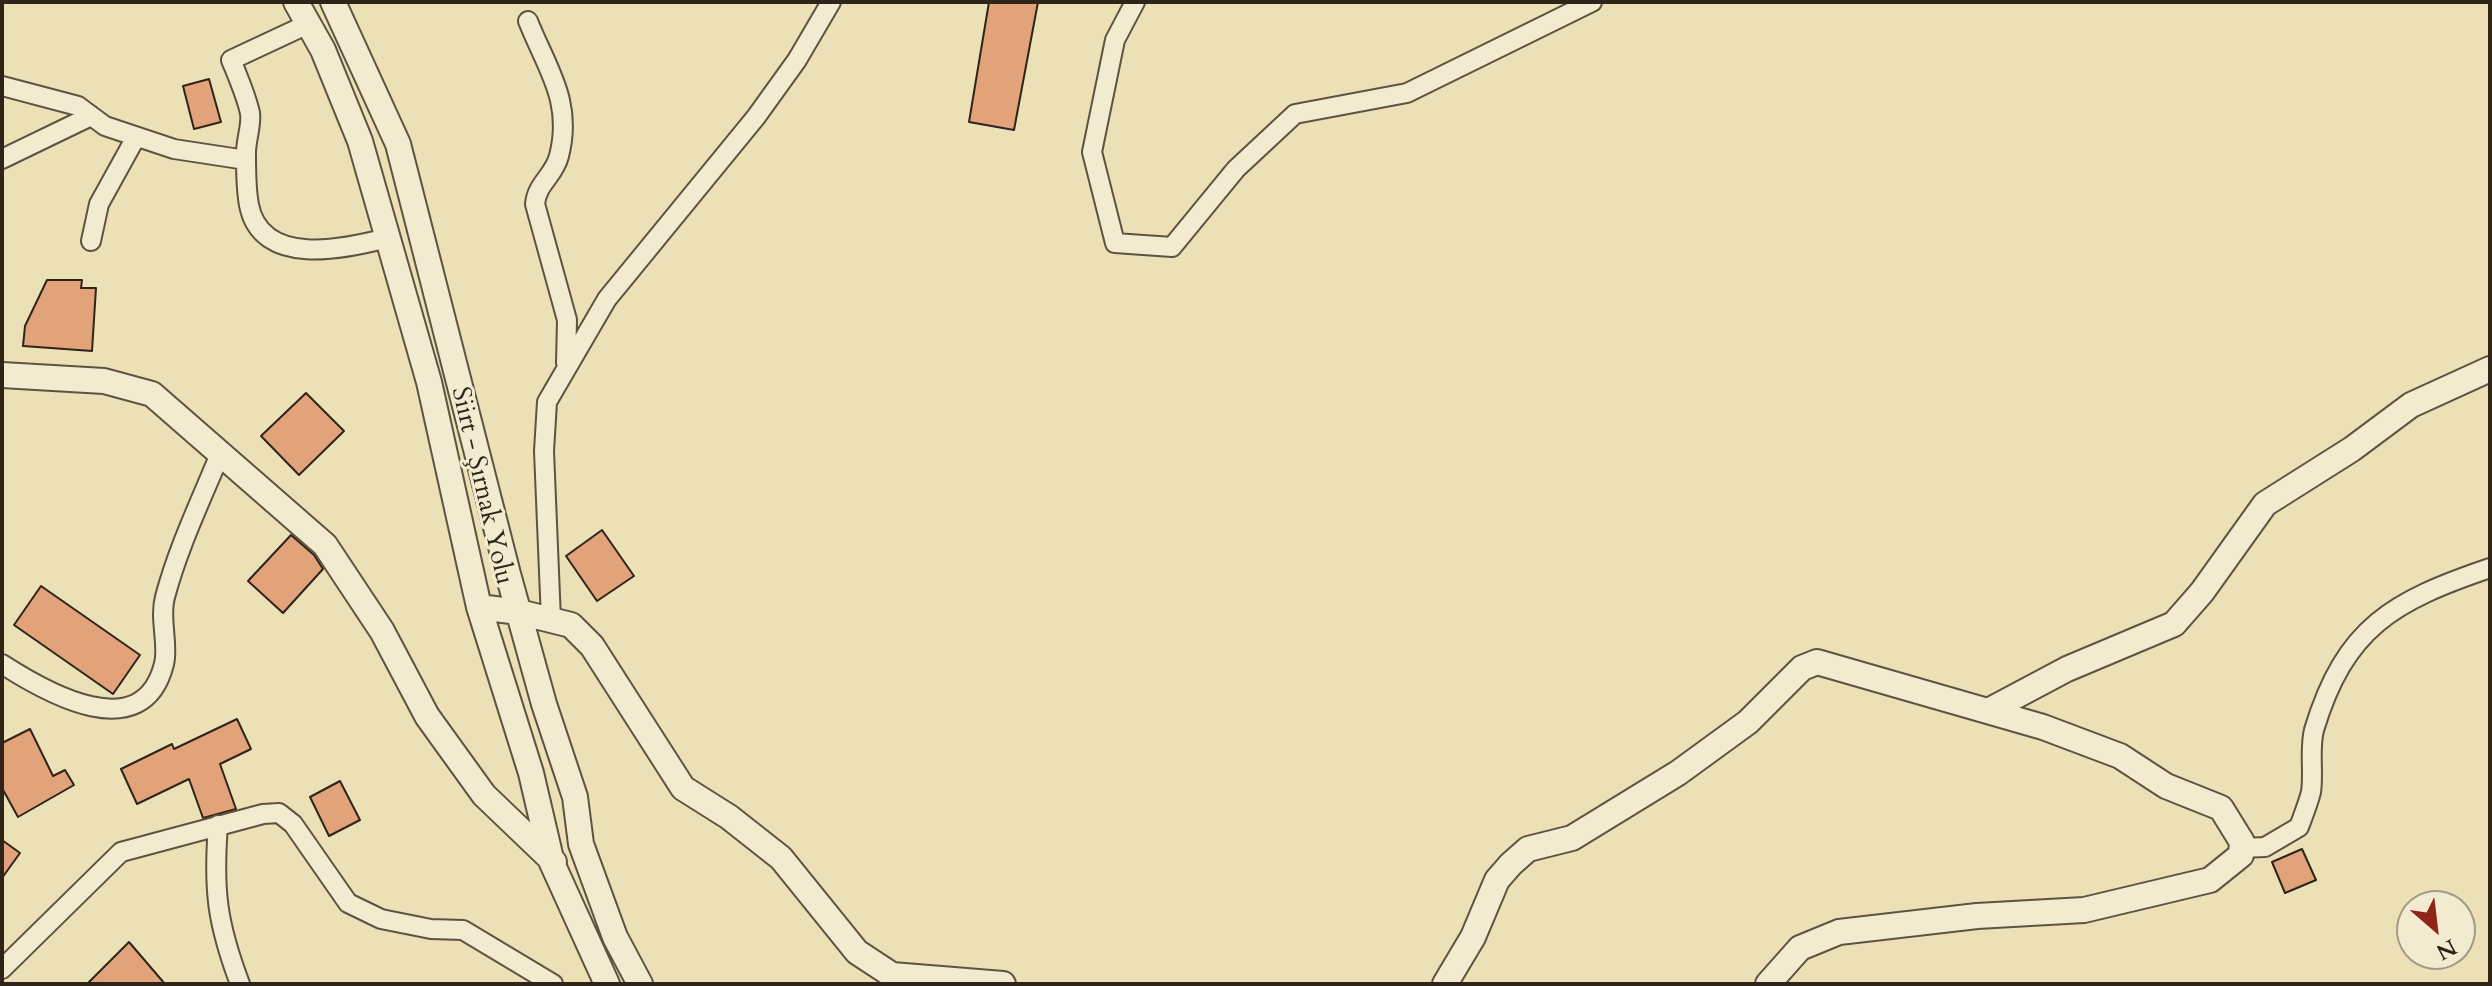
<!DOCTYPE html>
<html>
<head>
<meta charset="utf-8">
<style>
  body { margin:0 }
  #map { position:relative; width:2492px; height:986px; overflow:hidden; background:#ece0b6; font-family:Cardo,serif }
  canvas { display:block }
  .frame { position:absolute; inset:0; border:4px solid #2e2419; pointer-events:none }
  .north { position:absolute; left:2396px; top:890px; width:80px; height:80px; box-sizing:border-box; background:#f3ebd0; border:2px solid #a49b87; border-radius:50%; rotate:152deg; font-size:22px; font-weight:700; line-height:32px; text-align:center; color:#2e2419 }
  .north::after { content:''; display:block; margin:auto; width:28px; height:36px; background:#8f2418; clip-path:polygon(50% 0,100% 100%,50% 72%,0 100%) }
</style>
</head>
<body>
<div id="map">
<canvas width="2492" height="986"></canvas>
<div class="frame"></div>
<div class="north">N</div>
</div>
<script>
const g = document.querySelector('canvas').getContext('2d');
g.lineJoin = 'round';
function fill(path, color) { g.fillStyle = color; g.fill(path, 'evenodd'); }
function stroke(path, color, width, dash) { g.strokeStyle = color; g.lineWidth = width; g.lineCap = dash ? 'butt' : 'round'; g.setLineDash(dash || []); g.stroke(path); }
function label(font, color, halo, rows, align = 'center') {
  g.font = font + ' Cardo,serif'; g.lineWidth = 6; g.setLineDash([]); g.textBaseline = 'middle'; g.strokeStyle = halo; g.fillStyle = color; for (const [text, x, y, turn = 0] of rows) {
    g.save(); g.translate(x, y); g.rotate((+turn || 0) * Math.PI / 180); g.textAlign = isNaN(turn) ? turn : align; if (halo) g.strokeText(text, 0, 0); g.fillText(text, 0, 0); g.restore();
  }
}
const building = new Path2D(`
  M989,2H1038L1014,130L969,122Z
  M209,79L221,122L194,129L183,86Z
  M47,280H82L81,288H96L92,351L23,346L25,326Z
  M306,393L344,431L299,475L261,436Z
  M602,530L634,576L597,601L566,556Z
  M291,535L314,555L323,569L283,613L248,581Z
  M41,586L140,655L113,694L14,625Z
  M237,719L251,749L220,764L236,809L203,818L189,779L137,804L121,769L172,744L174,749Z
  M30,729L53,776L65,770L74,785L18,817L2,788V743Z
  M340,781L360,820L329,836L310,797Z
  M2,840L20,853L2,878Z
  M2302,849L2316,880L2285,893L2272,862Z
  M129,942L165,984H87Z`);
fill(building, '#e2a27a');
stroke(building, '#2e2419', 2);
const minor = new Path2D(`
  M1135,2L1115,40L1092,152L1115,243L1172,247L1236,169L1295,114L1407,93L1592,2
  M528,21C547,69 573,101 559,156C554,176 537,183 535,204L567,320L566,363
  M308,24L231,60C238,77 246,95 250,113C252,126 245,142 246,156C246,171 246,189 249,205C261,268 345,249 387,238
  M2,86L78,106L105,126L174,149L246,160
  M2,159L91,116
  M91,241L99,204L136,137
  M551,620L544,451L547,402L607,299L756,117L797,60L831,2
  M2,664C47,693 143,748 164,664C169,645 159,619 165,597C178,548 201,500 220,454
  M218,825C213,890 217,923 240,984
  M2241,848L2265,847L2299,827C2303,816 2308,804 2311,792C2314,772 2309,750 2314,730C2345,627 2393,601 2490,568
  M2,969L121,852L263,814L279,813L293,824L348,903L381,919L431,929L463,930L553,984`);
const tertiary = new Path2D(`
  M296,2L323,50L360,141L429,382L479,607L531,773L552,863L607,984
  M333,2L398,144L508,574L544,704L575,797L581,844L615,937L640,984
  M2,375L104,381L152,394L325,545L382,631L427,716L484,795L554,862
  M479,607L519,612L571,625L592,646L683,788L729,817L781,858L857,952L892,975L1003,984
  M1988,711L2067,669L2174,624L2202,592L2265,504L2352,449L2411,405L2490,369
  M1445,984L1473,937L1497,880L1511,864L1528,849L1572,838L1678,773L1748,722L1802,668L1817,662L2043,727L2120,756L2166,786L2221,808L2242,842L2241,855L2210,880L2084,910L1977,916L1839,932L1800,948L1768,984`);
stroke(minor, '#5e5340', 22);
stroke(tertiary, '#5e5340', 28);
stroke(minor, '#f3ebd0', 18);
stroke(tertiary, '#f3ebd0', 24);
label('26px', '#2e2419', '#f3ebd0', [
  ["Siirt - Şırnak Yolu",481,486,77]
]);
</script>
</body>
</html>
